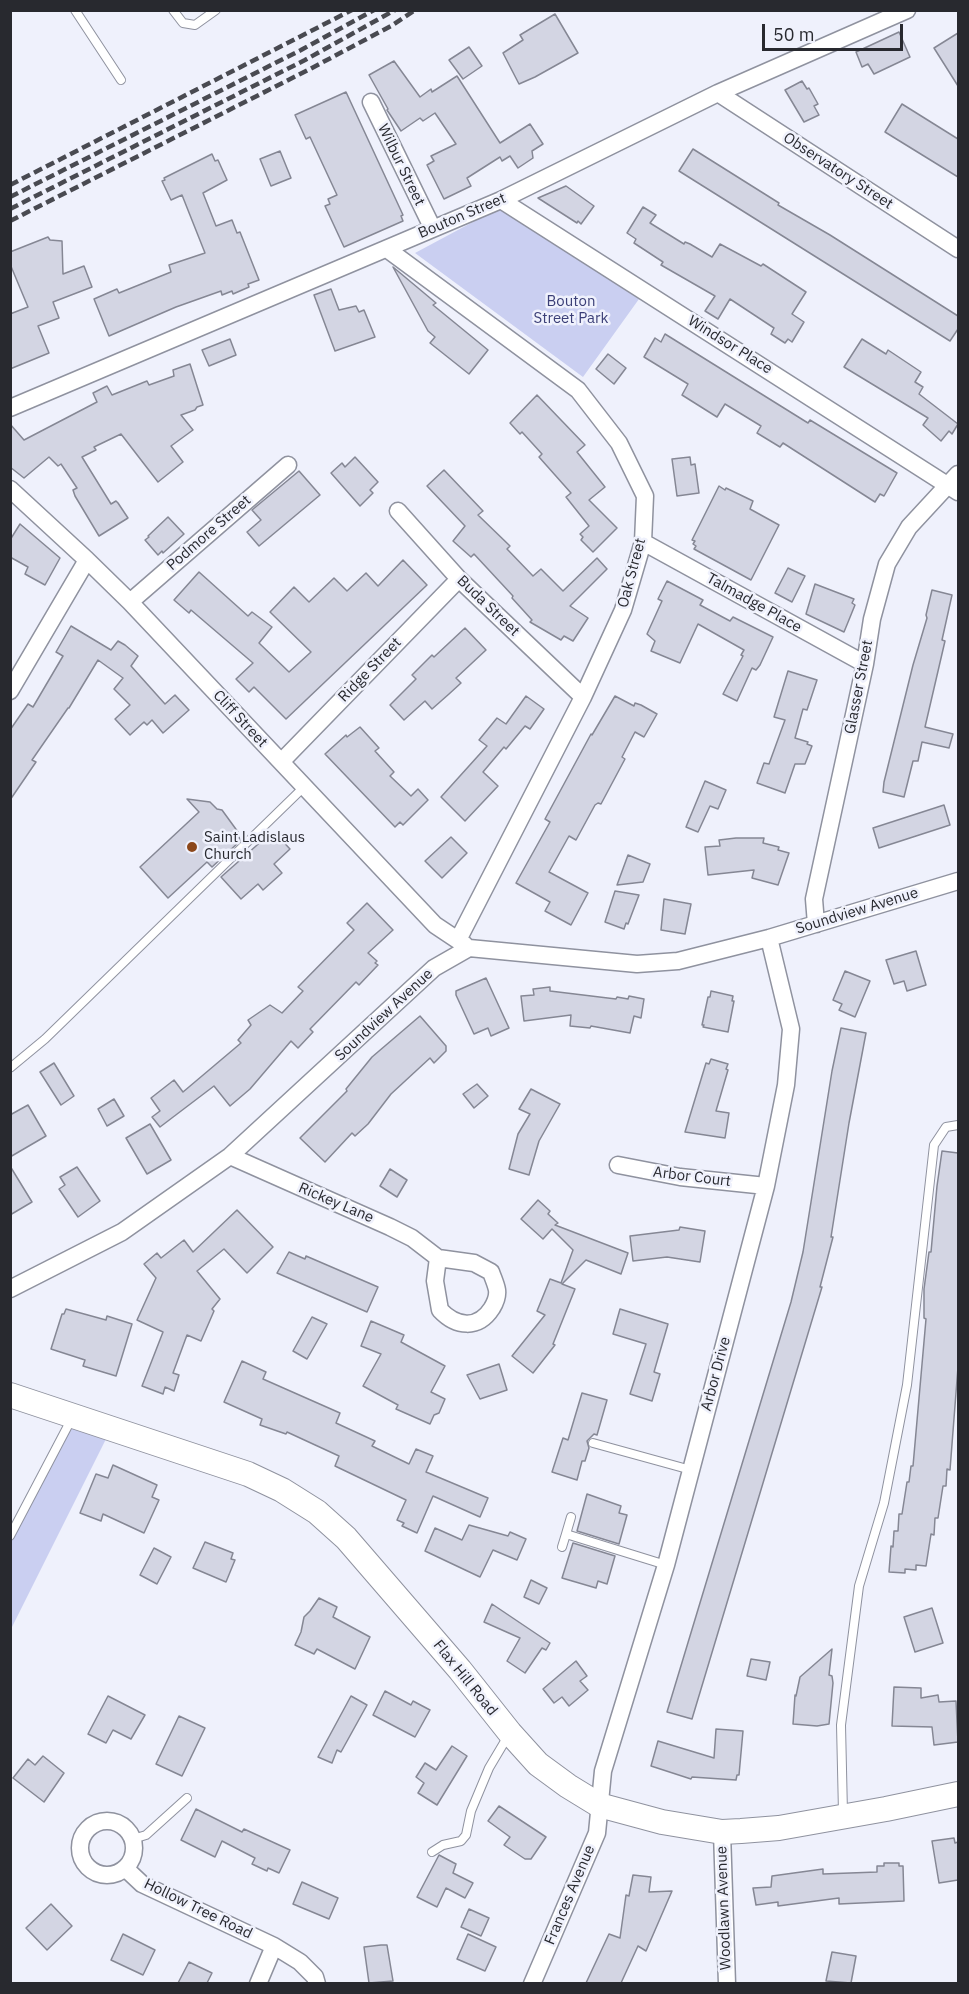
<!DOCTYPE html>
<html>
<head>
<meta charset="utf-8">
<style>
  body { margin:0 }
  #map { position:relative; width:969px; height:1994px; overflow:hidden; background:#eff1fc; font-family:"IBM Plex Sans",sans-serif }
  canvas { display:block }
  .frame { position:absolute; inset:0; border:12px solid #28292f; pointer-events:none }
  .scale { position:absolute; left:762px; top:24px; width:141px; height:27px; box-sizing:border-box; border:3px solid #28292f; border-top:0; padding-left:8px; font-size:18px; line-height:21px; white-space:nowrap; color:#28292f; -webkit-text-stroke:4px #eff1fc; paint-order:stroke }
</style>
</head>
<body>
<div id="map">
<canvas width="969" height="1994"></canvas>
<div class="frame"></div>
<div class="scale">50 m</div>
</div>
<script>
const g = document.querySelector('canvas').getContext('2d');
g.lineJoin = 'round';
function fill(path, color) { g.fillStyle = color; g.fill(path, 'evenodd'); }
function stroke(path, color, width, dash) { g.strokeStyle = color; g.lineWidth = width; g.lineCap = dash ? 'butt' : 'round'; g.setLineDash(dash || []); g.stroke(path); }
function label(font, color, halo, rows, align = 'center') {
  g.font = font + ' "IBM Plex Sans",sans-serif'; g.lineWidth = 5; g.setLineDash([]); g.textBaseline = 'middle'; g.strokeStyle = halo; g.fillStyle = color; for (const [text, x, y, turn = 0] of rows) {
    g.save(); g.translate(x, y); g.rotate((+turn || 0) * Math.PI / 180); g.textAlign = isNaN(turn) ? turn : align; if (halo) g.strokeText(text, 0, 0); g.fillText(text, 0, 0); g.restore();
  }
}
fill(new Path2D(`
  M499,208L639,299L583,377L415,253Z
  M70,1427L107,1437L11,1629V1529Z`), '#cacff1');
const building = new Path2D(`
  M555,14L578,53L535,77L519,84L503,53L523,40L520,35Z
  M899,32L910,57L874,74L868,64L862,67L856,52Z
  M958,33V86L934,48Z
  M469,47L482,66L463,79L449,60Z
  M394,61L420,97L431,89L432,92L457,76L500,143L530,124L543,144L532,151L533,158L518,168L510,156L502,161L500,157L467,178L471,186L444,199L427,165L434,161L431,156L456,144L435,113L423,121L420,118L401,131L387,110L388,109L369,75Z
  M802,81L807,89L809,88L818,104L814,106L819,115L804,122L785,90Z
  M346,92L403,215L401,216L403,221L344,247L325,206L330,204L328,199L337,195L310,137L306,139L295,115Z
  M902,104L958,139V177L885,132Z
  M693,149L779,203L778,205L830,235L958,316V329L950,341L679,171Z
  M280,151L291,178L271,186L260,159Z
  M212,154L215,161L218,160L227,180L203,193L216,226L232,220L237,233L240,232L259,280L248,284L249,287L233,294L232,291L222,295L221,291L176,307L109,336L94,299L117,289L119,293L171,272L169,265L205,253L182,195L171,200L162,181L165,180L164,178Z
  M566,186L594,206L581,224L578,221L577,223L538,198Z
  M643,207L656,215L650,223L684,244L685,242L690,244L712,257L720,244L761,266L763,264L806,292L792,314L804,322L792,342L788,339L785,343L771,334L774,328L730,299L718,319L705,311L715,296L661,265L663,262L634,243L636,239L627,233Z
  M48,237L50,240L62,241L63,274L84,266L92,287L53,302L59,318L38,326L49,353L10,369V314L28,307L10,264V252Z
  M393,267L436,303L433,305L488,350L469,374L430,343L435,337L428,331Z
  M331,289L339,310L356,306L359,312L364,310L375,337L335,351L314,295Z
  M665,334L808,423L810,420L897,473L884,496L880,494L875,502L783,443L780,447L757,433L761,426L725,404L717,417L682,395L688,384L644,357L655,338L661,342Z
  M230,339L236,355L209,366L202,350Z
  M862,339L886,354L888,350L921,372L915,382L923,387L919,394L958,424L952,434L949,431L941,441L923,425L928,418L844,367Z
  M608,354L626,368L614,384L596,369Z
  M190,364L203,405L197,407L195,410L181,415L193,430L171,446L183,462L158,482L121,434L94,447L96,450L82,457L111,504L116,501L118,503L128,518L99,536L75,496L73,490L77,488L61,464L58,466L49,457L24,478L10,467V424L24,440L97,402L93,393L107,386L112,395L147,381L149,385L174,376L173,370Z
  M537,395L585,445L577,452L605,487L589,500L617,528L593,552L581,540L583,537L580,534L589,526L566,497L571,493L539,457L542,454L522,432L520,434L510,423Z
  M355,457L378,482L370,490L373,493L360,506L331,473L342,463L345,467Z
  M690,457L691,465L695,464L699,493L677,496L672,459Z
  M444,470L483,511L478,515L510,546L507,549L533,576L541,569L563,591L597,558L607,569L570,606L588,618L573,641L564,636L561,640L530,622L532,620L512,598L513,596L474,554L471,557L453,541L465,526L427,486Z
  M299,471L320,495L259,546L247,532L261,520L252,510Z
  M719,486L725,490L726,488L753,501L750,509L779,525L751,580L694,549L696,546L693,544L695,541L692,540Z
  M168,517L184,534L163,553L162,551L158,555L145,540L149,537L148,536Z
  M20,524L60,558L45,585L25,574L28,567L10,557V540Z
  M403,560L427,585L286,719L254,687L249,692L236,679L253,663L191,610L189,613L174,600L199,572L248,616L252,612L272,627L259,643L289,672L311,652L270,612L294,587L309,602L334,578L347,591L366,573L378,586Z
  M788,568L805,576L792,602L775,593Z
  M667,581L703,600L700,605L730,621L733,617L773,637L760,665L756,670L752,668L737,701L723,694L743,656L741,655L744,650L698,624L680,663L651,651L655,641L647,634L662,601L658,599Z
  M815,584L854,599L852,603L855,605L844,632L806,614Z
  M932,590L952,595L942,640L945,641L925,727L953,734L949,748L922,742L918,761H913L904,797L883,792L884,782L913,665L927,618L926,615Z
  M71,626L111,650L118,641L125,645L138,656L131,666L165,704L175,695L189,710L163,733L152,720L147,725L144,722L130,735L115,719L130,705L114,689L123,678L98,660L69,708H68L32,760L36,762L10,800V730L28,704L33,707L63,656L56,652Z
  M465,628L486,650L456,678L461,683L449,694L432,709L425,701L404,720L390,705L416,679L412,675L432,655L434,657Z
  M788,671L817,680L807,710L803,709L795,738L808,742L807,744L812,746L805,764H795L785,793L757,783L764,763L769,764L785,720L774,717Z
  M526,696L544,709L530,729L525,726L506,749L504,747L483,772L498,786L465,821L441,797L487,746L479,740L497,718L506,724Z
  M615,696L634,706L635,703L641,705L657,714L644,737L635,732L622,757L625,759L601,804L598,803L595,805L576,840L569,836L549,872L588,893L571,925L545,911L550,902L516,883L550,822L545,819L591,734L592,735Z
  M360,727L379,748L375,751L394,772L390,776L411,796L418,789L428,800L403,825L400,822L395,827L325,754L346,735L347,737Z
  M705,781L726,790L718,809L710,806L698,832L686,827Z
  M187,799L210,802L217,809L222,810L238,832L240,841L212,867L207,862L168,898L140,867L199,812Z
  M944,805L950,825L879,848L873,828Z
  M275,833L290,849L274,864L282,873L263,890L258,884L241,899L221,877L265,838L267,841Z
  M451,837L467,853L442,878L425,861Z
  M736,838H764L763,843L779,847L778,850L789,853L778,885L752,878L754,870L708,875L705,847L720,846L719,840Z
  M628,855L650,864L643,882L617,885Z
  M615,891L639,895L628,924L626,923L624,929L605,922Z
  M664,899L691,904L685,934L661,930Z
  M367,903L393,930L368,953L377,961L375,963L378,965L359,985L356,982L310,1029L313,1032L298,1048L291,1041L250,1089L230,1106L214,1086L160,1127L152,1117L160,1111L151,1098L174,1080L183,1092L241,1043L238,1040L251,1025L248,1020L270,1005L282,1013L303,991L298,987L354,930L347,923Z
  M916,951L926,985L907,991L904,981L894,984L886,960Z
  M845,971L870,981L855,1017L839,1010L842,1004L833,1000Z
  M486,978L509,1028L491,1036L488,1028L474,1034L456,995V991Z
  M550,987V991L616,999L617,997L628,999L629,996L644,999L641,1018L634,1016L630,1033L591,1026L590,1028L570,1026L571,1015L524,1021L521,996L534,995L533,989Z
  M711,991L733,996L732,1001H734L728,1032L703,1027L704,1025H702L708,997H710Z
  M420,1016L446,1046V1051L434,1063L430,1058L391,1094L368,1124L355,1136L352,1133L325,1162L300,1138L347,1091L346,1089L372,1057Z
  M841,1028L866,1033L849,1123L831,1237H833L820,1287H822L692,1719L667,1712L791,1302L803,1252L832,1071Z
  M711,1059L728,1064L726,1069L728,1070L716,1111L729,1113L725,1138L685,1132L706,1063L709,1064Z
  M54,1063L74,1096L61,1105L40,1072Z
  M477,1084L488,1096L474,1108L463,1094Z
  M531,1089L560,1104L539,1141L529,1175L509,1169L518,1134L530,1114L519,1109Z
  M114,1099L124,1116L107,1126L98,1109Z
  M28,1105L46,1136L10,1157V1115Z
  M150,1124L171,1160L147,1174L126,1138Z
  M942,1151L958,1153V1367L950,1470L947,1469L946,1486H943L938,1518H935L934,1535L931,1534L926,1566L916,1565V1570L905,1569V1573L889,1572L891,1546L893,1547L894,1531H898L899,1514H902L907,1482H909L911,1466H913L926,1319L924,1318V1289L929,1252H931L937,1186Z
  M10,1166L32,1202L10,1215Z
  M77,1167L100,1201L78,1217L59,1189L65,1185L60,1177Z
  M390,1169L407,1180L397,1197L380,1186Z
  M538,1200L550,1211L548,1214L558,1223L555,1225L628,1253L621,1274L586,1260L562,1284L575,1289L553,1344L555,1345L533,1373L512,1356L545,1315L537,1311L550,1279L561,1283L573,1250L552,1229L543,1239L521,1219Z
  M237,1210L273,1247L247,1273L224,1249L197,1271L220,1299L212,1309L214,1311L201,1341L187,1335L173,1373L179,1375L174,1391L165,1387L163,1394L142,1386L163,1332L137,1320L156,1278L144,1264L157,1253L161,1258L184,1240L193,1252Z
  M680,1227L705,1231L700,1262L667,1257L633,1261L630,1236L679,1230Z
  M289,1252L305,1259L306,1256L378,1287L367,1312L277,1273Z
  M66,1309L106,1320L107,1316L132,1324L116,1376L83,1366L85,1360L51,1349L62,1314H64Z
  M620,1309L668,1324L654,1372L660,1374L652,1401L630,1394L646,1344L613,1334Z
  M312,1317L327,1324L307,1359L293,1351Z
  M371,1321L404,1335L401,1342L445,1366L431,1392L445,1399L439,1413L434,1415L430,1424L396,1409L398,1405L363,1386L381,1354L361,1346Z
  M242,1361L266,1372L263,1379L340,1413L336,1423L375,1441L372,1446L409,1464L416,1449L433,1456L426,1472L488,1498L480,1517L433,1496L417,1533L402,1526L404,1523L397,1520L406,1500L335,1466L339,1456L287,1432L286,1434L260,1425L262,1419L224,1402Z
  M499,1364L507,1390L480,1399L467,1375Z
  M582,1393L607,1400L597,1435L594,1434L587,1441L589,1448L585,1461H582L577,1480L552,1472L563,1438L568,1440Z
  M113,1465L157,1485L152,1497L159,1500L144,1533L103,1514L101,1521L80,1513L96,1474L108,1478Z
  M587,1494L621,1506L619,1513L627,1515L619,1544L577,1531Z
  M469,1525L508,1536L510,1532L526,1539L517,1560L493,1550L480,1577L425,1551L435,1528L462,1540Z
  M205,1542L233,1553L231,1559L235,1560L226,1582L193,1568Z
  M573,1543L615,1556L607,1584L598,1581L596,1588L562,1578Z
  M154,1548L171,1557L157,1584L140,1575Z
  M531,1580L547,1588L539,1604L524,1597Z
  M319,1598L337,1607L333,1617L370,1637L355,1669L317,1649L314,1654L295,1645L301,1632L304,1617L310,1611Z
  M492,1604L550,1643L546,1650L542,1648L525,1673L507,1661L520,1638L484,1622Z
  M932,1608L943,1643L915,1652L904,1617Z
  M832,1649L829,1675L832,1676L833,1683L829,1724L817,1726L793,1724L795,1695L796,1696L800,1677Z
  M751,1659L770,1662L766,1680L747,1676Z
  M576,1661L587,1676L580,1681L588,1690L569,1706L562,1697L554,1703L543,1689Z
  M894,1687L921,1688V1698L938,1695L939,1702L956,1701L958,1742L934,1745L932,1727L892,1726Z
  M385,1691L411,1705L413,1701L430,1710L415,1737L373,1715Z
  M108,1696L145,1715L131,1739L113,1730L106,1743L88,1734Z
  M351,1696L367,1705L341,1752L337,1750L332,1763L318,1757Z
  M179,1716L205,1728L182,1776L156,1764Z
  M716,1729L743,1731L739,1775H737L736,1780L692,1777L691,1779L651,1766L658,1741L714,1758Z
  M452,1746L467,1756L437,1805L418,1793L424,1783L416,1777L425,1763L436,1770Z
  M43,1756L64,1773L44,1802L13,1778L28,1759L35,1765Z
  M499,1806L546,1837L531,1859H525L504,1845L510,1837L488,1821Z
  M196,1809L242,1832L244,1829L290,1850L279,1873L268,1868L267,1871L252,1864L255,1858L222,1841L215,1857L181,1840Z
  M954,1838L955,1843L958,1842V1880L939,1883L932,1841Z
  M439,1855L456,1864L453,1873L473,1883L465,1898L446,1888L437,1907L417,1897Z
  M884,1863H899V1866H903L904,1901L839,1904V1898L778,1906V1902L756,1905L753,1888L771,1887L772,1876L823,1869V1874L877,1872V1866H884Z
  M633,1875L651,1877L649,1892L672,1891L646,1951L638,1946L621,1983H586L609,1934L620,1938L626,1895L629,1896Z
  M302,1882L338,1898L329,1919L293,1904Z
  M51,1904L72,1926L47,1950L26,1928Z
  M469,1909L489,1918L481,1936L461,1927Z
  M123,1934L155,1950L143,1975L111,1960Z
  M468,1934L496,1947L485,1971L457,1959Z
  M381,1945H387L393,1981L369,1983L364,1947Z
  M832,1952L856,1956L851,1983L826,1981Z
  M189,1962L212,1973L207,1983H178Z`);
fill(building, '#d3d5e3');
stroke(building, '#858794', 1.5);
const lane = new Path2D(`
  M75,10L121,80
  M173,10L183,23L195,25L216,10
  M10,1068L45,1039L305,786
  M593,1443L691,1470
  M571,1517L566,1534L666,1565
  M10,1536L72,1418
  M562,1547L566,1534
  M843,1813L841,1725L859,1586L884,1503L907,1385L934,1145L946,1127L958,1125
  M133,1839L146,1835L187,1798
  M432,1852L443,1845L461,1841L466,1835L471,1811L489,1768L508,1736`);
const street = new Path2D(`
  M718,93L958,249
  M371,102L432,227
  M501,200L958,492
  M387,249L578,390L619,443L645,496L643,542L623,610L583,697L458,940
  M10,408L501,200L718,93L907,10
  M10,489L87,560L130,602L435,925L465,945
  M398,511L459,579L583,697
  M643,542L865,664
  M130,602L288,465
  M10,691L87,560
  M281,762L459,579
  M816,924L814,899L865,664L872,619L887,564L909,527L958,474
  M230,1156L390,1227L412,1238L438,1258L474,1263L491,1272C493,1278 496,1284 497,1290C498,1297 495,1303 492,1308C478,1330 456,1327 440,1310L435,1281L438,1258
  M618,1165L680,1177L766,1186
  M10,1289L122,1232L230,1156L434,968L469,948L637,964L678,961L769,938L958,881
  M80 1848a27 27 0 1 1 54 0a27 27 0 1 1-54 0Z
  M722,1832L727,1984
  M125,1868L142,1884L274,1946L300,1962L315,1977L317,1984
  M258,1984L274,1946
  M532,1984L597,1833L603,1771L666,1565L766,1186L786,1085L791,1029L769,938`);
const secondary = new Path2D(`
  M10,1395L248,1474L282,1490L317,1512L346,1538L460,1670L510,1733L538,1764L568,1786L599,1805L662,1822L722,1832L741,1831L779,1828L886,1809L958,1794`);
stroke(lane, '#8f929f', 10);
stroke(street, '#8f929f', 19);
stroke(secondary, '#8f929f', 26);
stroke(lane, '#fff', 8);
stroke(street, '#fff', 16);
stroke(secondary, '#fff', 24);
stroke(new Path2D(`
  M10,185L352,10
  M10,197L301,50L374,10
  M10,209L305,60L395,10
  M10,221L310,69L391,26L415,10`), '#494a51', 4.5, [9, 4.5]);
for (const [x, y, r, color] of [
  [192,847,6,"#8c481b"]
]) { const dot = new Path2D(); dot.arc(x, y, r, 0, 2 * Math.PI); g.fillStyle = color; g.fill(dot); stroke(dot, '#eff1fc', 2); }
label('15px', '#28292f', '#eff1fc', [
  ["Wilbur Street",401,165,64],
  ["Observatory Street",838,171,33],
  ["Bouton Street",462,216,-23],
  ["Windsor Place",730,345,32],
  ["Podmore Street",209,533,-41],
  ["Oak Street",632,573,-75],
  ["Talmadge Place",754,603,29],
  ["Buda Street",488,606,44],
  ["Ridge Street",370,670,-46],
  ["Glasser Street",859,687,-79],
  ["Cliff Street",240,719,47],
  ["Soundview Avenue",857,911,-17],
  ["Soundview Avenue",384,1015,-43],
  ["Arbor Court",692,1177,7],
  ["Rickey Lane",336,1203,23],
  ["Arbor Drive",716,1374,-75],
  ["Flax Hill Road",465,1678,51],
  ["Frances Avenue",570,1895,-67],
  ["Woodlawn Avenue",724,1908,-92],
  ["Hollow Tree Road",198,1909,26]
]);
label('15px', '#3b3f77', '#eff1fc', [
  ["Bouton",571,302],
  ["Street Park",571,319]
]);
label('15px', '#28292f', '#eff1fc', [
  ["Saint Ladislaus",204,838],
  ["Church",204,855]
], 'left');
</script>
</body>
</html>
